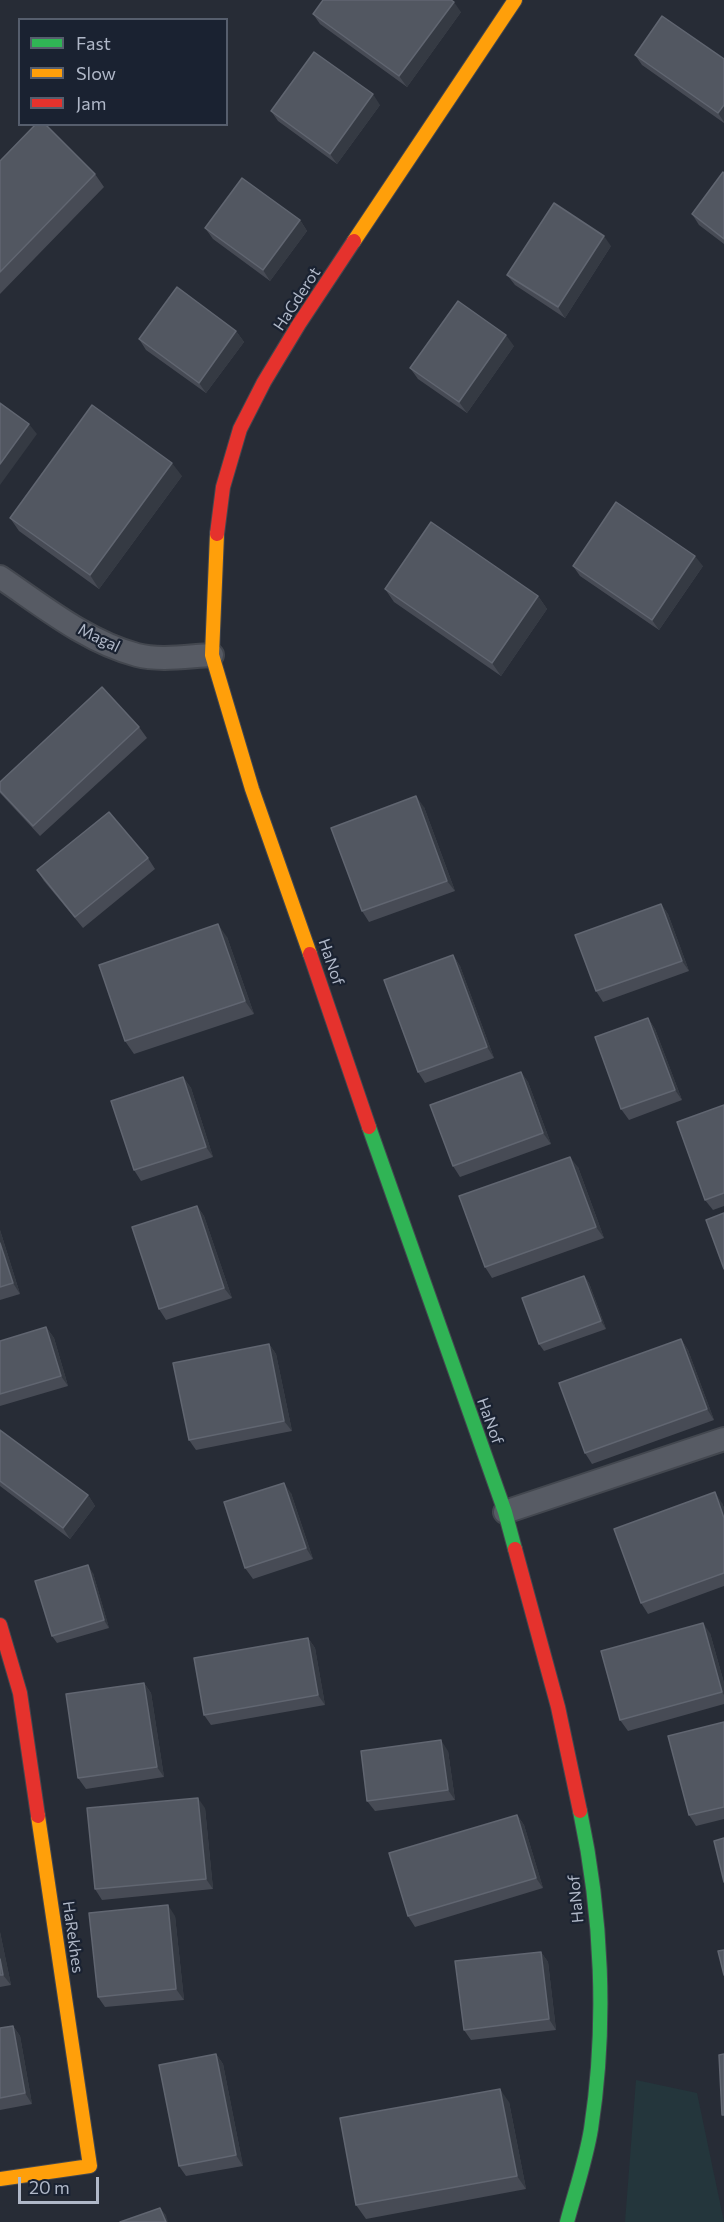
<!DOCTYPE html>
<html>
<head>
<meta charset="utf-8">
<style>
  body { margin:0 }
  #map { position:relative; width:724px; height:2222px; overflow:hidden; background:#272c36; font-family:Commissioner,sans-serif }
  canvas { display:block }
  .legend { position:absolute; left:18px; top:18px; width:210px; height:108px; box-sizing:border-box; background:#1a2231; border:2px solid #565e6d; margin:0; padding:8px 10px; list-style:none; font-size:18px; color:#b0b8c8 }
  .legend li { display:flex; align-items:center; gap:12px; height:30px }
  .legend b { width:30px; border:2px solid #565e6d }
  .scale { position:absolute; left:18px; top:2177px; width:81px; height:27px; box-sizing:border-box; border:3px solid #b0b8c8; border-top:0; padding-left:8px; font-size:18px; line-height:21px; white-space:nowrap; color:#b0b8c8; -webkit-text-stroke:4px #1a2231; paint-order:stroke }
</style>
</head>
<body>
<div id="map">
<canvas width="724" height="2222"></canvas>
<ul class="legend">
<li><b style="height:8px;background:#30b455"></b>Fast</li>
<li><b style="height:8px;background:#ff9f0a"></b>Slow</li>
<li><b style="height:8px;background:#e5322d"></b>Jam</li>
</ul>
<div class="scale">20 m</div>
</div>
<script>
const g = document.querySelector('canvas').getContext('2d');
g.lineJoin = 'round';
function fill(path, color) { g.fillStyle = color; g.fill(path, 'evenodd'); }
function stroke(path, color, width, dash) { g.strokeStyle = color; g.lineWidth = width; g.lineCap = dash ? 'butt' : 'round'; g.setLineDash(dash || []); g.stroke(path); }
function label(font, color, halo, rows, align = 'center') {
  g.font = font + ' Commissioner,sans-serif'; g.lineWidth = 4.5; g.setLineDash([]); g.textBaseline = 'middle'; g.strokeStyle = halo; g.fillStyle = color; for (const [text, x, y, turn = 0] of rows) {
    g.save(); g.translate(x, y); g.rotate((+turn || 0) * Math.PI / 180); g.textAlign = isNaN(turn) ? turn : align; if (halo) g.strokeText(text, 0, 0); g.fillText(text, 0, 0); g.restore();
  }
}
fill(new Path2D(`
  M636,2080L697,2093L724,2222H625Z`), '#24363c');
const street = new Path2D(`
  M0,577C43,606 87,642 137,655C160,661 189,656 212,655
  M505,1512L724,1439`);
const fast = new Path2D(`
  M369,1127L505,1512L515,1549
  M567,2222C575,2192 586,2160 591,2129C607,2025 602,1914 580,1811`);
const slow = new Path2D(`
  M354,241L515,0
  M217,534L212,655L252,789L310,954
  M0,2179L90,2166L38,1816`);
const jam = new Path2D(`
  M217,534L223,487L240,429L264,382L299,324L354,241
  M310,954L369,1127
  M515,1549L558,1707L580,1811
  M0,1625L20,1693L38,1816`);
stroke(street, '#43474f', 26);
stroke(fast, '#43474f', 16);
stroke(slow, '#43474f', 16);
stroke(jam, '#43474f', 16);
stroke(street, '#575b64', 22);
stroke(fast, '#30b455', 14);
stroke(slow, '#ff9f0a', 14);
stroke(jam, '#e5322d', 14);
fill(new Path2D(`
  M461,12L407,87L320,24L313,14Z
  M635,55L724,59V123L642,65Z
  M380,105L337,164L278,121L271,111Z
  M0,161L95,174L104,187L0,294Z
  M724,173V244L699,225L692,214Z
  M300,220L307,231L270,281L213,239L205,228Z
  M611,246L565,318L515,285L507,275Z
  M236,331L244,342L206,393L146,350L139,339Z
  M514,346L467,413L418,379L410,368Z
  M182,476L99,589L19,531L10,518Z
  M573,566H703L659,630L580,576Z
  M385,589L538,596L547,609L501,676L394,602Z
  M139,727L147,738L40,836L0,793V782Z
  M424,807L455,891L369,922L362,911Z
  M148,858L155,869L83,928L44,881L37,870Z
  M661,904L668,914L689,971L603,1002L596,991Z
  M227,937L254,1014L134,1054L125,1041Z
  M453,955L460,966L494,1058L425,1083L418,1072Z
  M648,1018L655,1029L682,1100L629,1120L621,1109Z
  M521,1072L528,1082L551,1144L460,1177L453,1166Z
  M183,1077L191,1088L213,1157L141,1181L134,1170Z
  M724,1105V1206L713,1210L705,1200Z
  M578,1167L604,1238L492,1278L485,1267Z
  M197,1206L204,1216L232,1298L166,1320L159,1309Z
  M0,1230L20,1294L0,1300Z
  M584,1276L589,1283L606,1329L544,1351L539,1344Z
  M46,1327L54,1338L68,1386L0,1406V1341Z
  M681,1339L688,1350L714,1420L592,1464L585,1453Z
  M269,1344L276,1354L292,1431L196,1450L189,1440Z
  M0,1430L88,1495L95,1506L70,1539L0,1486Z
  M291,1493L313,1559L253,1579L245,1568Z
  M722,1503L724,1508V1586L648,1614L641,1603Z
  M93,1573L109,1628L57,1643L52,1636Z
  M710,1633L724,1683V1704L628,1731L620,1720Z
  M308,1638L315,1648L325,1705L211,1725L204,1715Z
  M144,1683L151,1693L164,1777L86,1789L78,1778Z
  M724,1722V1819L696,1826L689,1815Z
  M448,1751L455,1800L375,1811L367,1801Z
  M205,1808L213,1889L102,1900L95,1889Z
  M517,1815L524,1825L543,1888L415,1927L408,1916Z
  M175,1916L184,2000L105,2007L98,1997Z
  M0,1932L11,1985L0,1987Z
  M541,1952L548,1962L556,2030L471,2040L464,2030Z
  M13,2026L20,2036L32,2104L0,2110V2028Z
  M216,2054L223,2064L243,2166L186,2176L179,2166Z
  M509,2102L526,2189L366,2219L356,2205Z`), '#474b55');
fill(new Path2D(`
  M454,2L461,12L407,87L399,76Z
  M373,94L380,105L337,164L330,154Z
  M724,105V122L718,113Z
  M300,220L307,231L270,281L263,270Z
  M604,236L611,246L565,318L558,307Z
  M236,331L244,342L206,393L199,383Z
  M506,335L514,346L467,413L459,402Z
  M29,424L37,434L0,485V464Z
  M172,463L182,476L99,589L90,575Z
  M695,556L703,566L659,630L652,620Z
  M538,596L547,609L501,676L492,663Z
  M416,796L424,807L455,891L447,881Z
  M661,904L668,914L689,971L682,961Z
  M218,924L227,937L254,1014L245,1001Z
  M453,955L460,966L494,1058L487,1047Z
  M648,1018L655,1029L682,1100L675,1090Z
  M521,1072L528,1082L551,1144L543,1133Z
  M183,1077L191,1088L213,1157L206,1147Z
  M570,1157L578,1167L604,1238L596,1227Z
  M197,1206L204,1216L232,1298L224,1288Z
  M0,1230L20,1294L13,1283L0,1243Z
  M584,1276L589,1283L606,1329L601,1321Z
  M46,1327L54,1338L68,1386L61,1376Z
  M681,1339L688,1350L714,1420L707,1409Z
  M269,1344L276,1354L292,1431L284,1421Z
  M284,1483L291,1493L313,1559L306,1548Z
  M715,1492L722,1503L724,1508V1518Z
  M88,1495L95,1506L70,1539L63,1528Z
  M88,1565L93,1573L109,1628L104,1620Z
  M703,1623L710,1633L724,1683V1695L722,1692Z
  M308,1638L315,1648L325,1705L318,1695Z
  M144,1683L151,1693L164,1777L157,1767Z
  M441,1740L448,1751L455,1800L448,1790Z
  M198,1798L205,1808L213,1889L206,1879Z
  M517,1815L524,1825L543,1888L536,1878Z
  M168,1905L175,1916L184,2000L176,1989Z
  M0,1932L11,1985L3,1975L0,1959Z
  M541,1952L548,1962L556,2030L549,2019Z
  M13,2026L20,2036L32,2104L25,2093Z
  M216,2054L223,2064L243,2166L236,2155Z
  M500,2089L509,2102L526,2189L517,2176Z
  M160,2208L166,2215L168,2222H166Z`), '#353a43');
const building = new Path2D(`
  M323,0H451L454,2L399,76L313,14Z
  M662,16L724,59V105L718,113L635,55Z
  M314,52L373,94L330,154L271,111Z
  M36,124H45L95,174L0,272V161Z
  M723,172L724,173V239L692,214Z
  M242,178L300,220L263,270L205,228Z
  M554,203L604,236L558,307L507,275Z
  M177,287L236,331L199,383L139,339Z
  M458,301L506,335L459,402L410,368Z
  M0,403L29,424L0,464Z
  M92,405L172,463L90,575L10,518Z
  M616,502L695,556L652,620L573,566Z
  M431,522L538,596L492,663L385,589Z
  M102,687L139,727L33,826L0,791V782Z
  M416,796L447,881L362,911L331,828Z
  M109,812L148,858L75,917L37,870Z
  M661,904L682,961L596,991L575,935Z
  M218,924L245,1001L125,1041L99,965Z
  M453,955L487,1047L418,1072L384,980Z
  M648,1018L675,1090L621,1109L595,1037Z
  M521,1072L543,1133L453,1166L430,1105Z
  M183,1077L206,1147L134,1170L111,1101Z
  M724,1105V1193L705,1200L677,1122Z
  M570,1157L596,1227L485,1267L459,1196Z
  M197,1206L224,1288L159,1309L132,1227Z
  M724,1213V1269L706,1220Z
  M0,1243L13,1283L0,1287Z
  M584,1276L601,1321L539,1344L522,1298Z
  M46,1327L61,1376L0,1394V1341Z
  M681,1339L707,1409L585,1453L559,1383Z
  M269,1344L284,1421L189,1440L173,1363Z
  M0,1430L88,1495L63,1528L0,1481Z
  M284,1483L306,1548L245,1568L224,1502Z
  M715,1492L724,1518V1573L641,1603L614,1529Z
  M88,1565L104,1620L52,1636L35,1581Z
  M703,1623L722,1692L620,1720L601,1651Z
  M308,1638L318,1695L204,1715L194,1658Z
  M144,1683L157,1767L78,1778L66,1694Z
  M724,1722V1807L689,1815L668,1736Z
  M441,1740L448,1790L367,1801L361,1751Z
  M198,1798L206,1879L95,1889L87,1808Z
  M517,1815L536,1878L408,1916L389,1853Z
  M724,1838V1882L714,1841Z
  M168,1905L176,1989L98,1997L89,1913Z
  M724,1950V1975L718,1951Z
  M541,1952L549,2019L464,2030L455,1961Z
  M0,1959L3,1975H0Z
  M13,2026L25,2093L0,2098V2028Z
  M216,2054L236,2155L179,2166L159,2065Z
  M724,2054V2115H722L719,2055Z
  M500,2089L517,2176L356,2205L340,2118Z
  M160,2208L166,2222H120Z`);
fill(building, '#525761');
stroke(building, '#616671', 1.5);
label('16px', '#b0b8c8', '#1a2231', [
  ["HaGderot",297,299,-57],
  ["Magal",99,638,26],
  ["HaNof",331,962,71],
  ["HaNof",490,1421,70],
  ["HaNof",576,1899,-95],
  ["HaRekhes",73,1937,82]
]);
</script>
</body>
</html>
